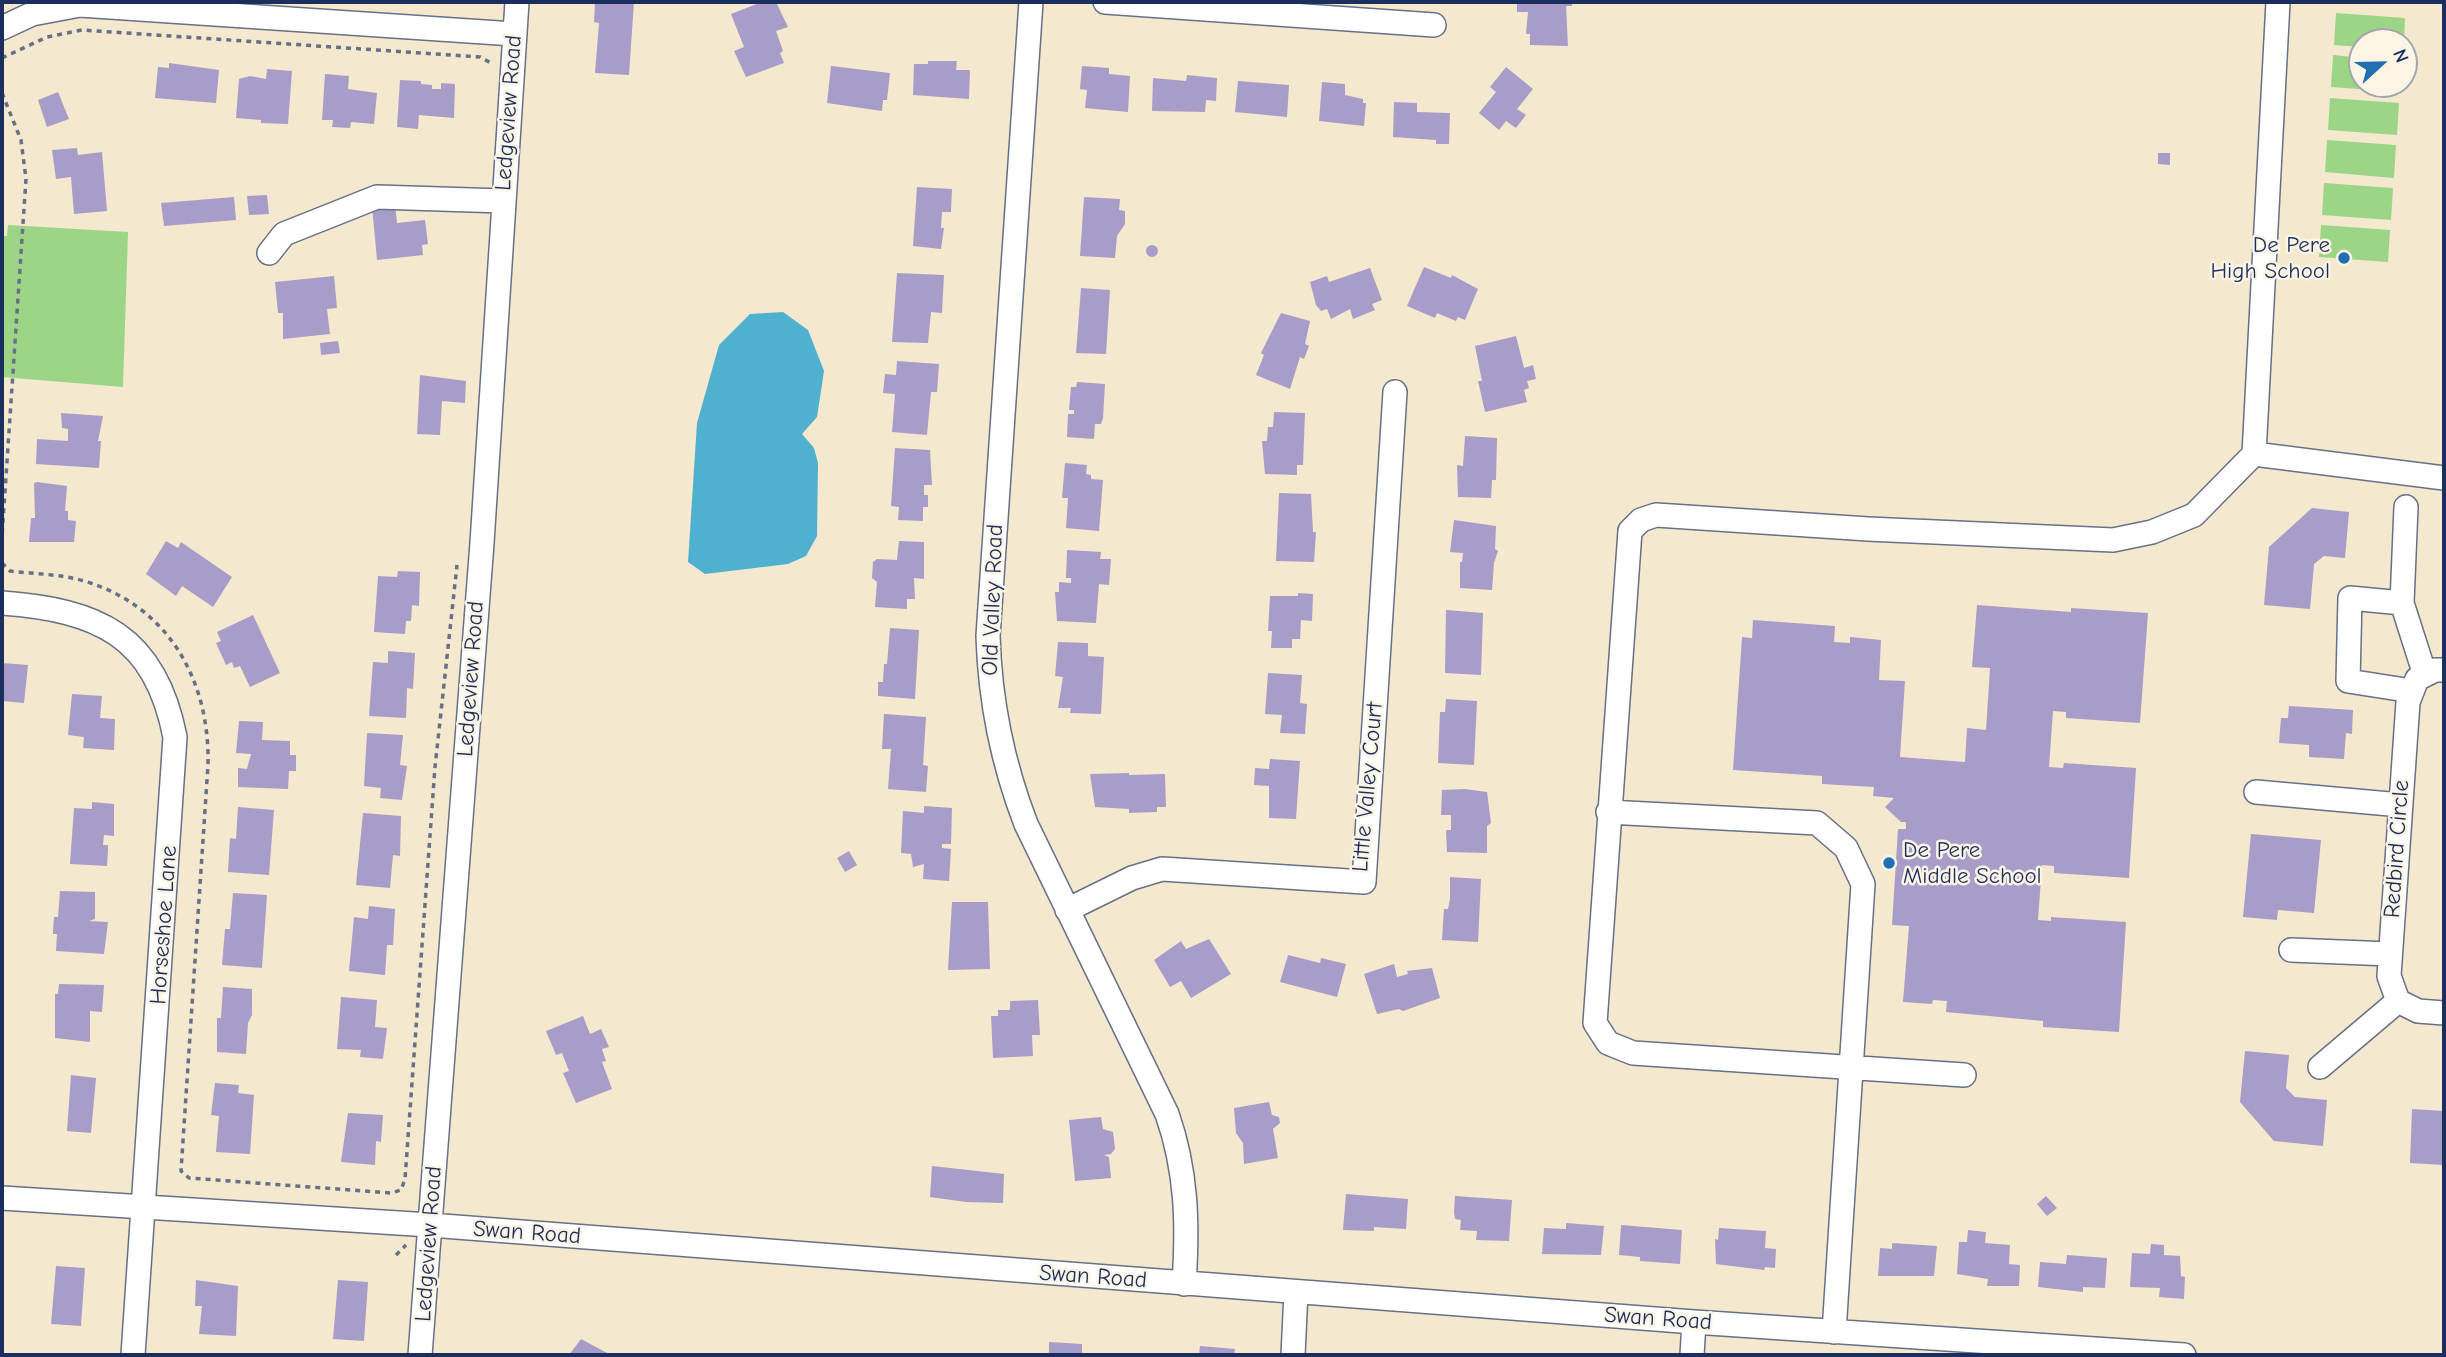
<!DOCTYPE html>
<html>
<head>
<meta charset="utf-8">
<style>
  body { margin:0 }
  #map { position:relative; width:2446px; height:1357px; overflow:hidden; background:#f4e8cf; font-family:"Comic Neue",sans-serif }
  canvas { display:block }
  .frame { position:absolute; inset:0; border:4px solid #1b2f5e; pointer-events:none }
  .north { position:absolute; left:2348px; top:28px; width:70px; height:70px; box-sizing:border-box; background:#fcf5e5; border:2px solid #a2a6af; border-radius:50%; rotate:68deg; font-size:19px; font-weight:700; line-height:28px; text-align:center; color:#1b2f5e }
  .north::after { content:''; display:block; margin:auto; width:24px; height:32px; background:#1f6fb2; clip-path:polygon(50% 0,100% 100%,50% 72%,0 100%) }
</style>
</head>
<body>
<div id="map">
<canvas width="2446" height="1357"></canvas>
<div class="frame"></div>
<div class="north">N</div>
</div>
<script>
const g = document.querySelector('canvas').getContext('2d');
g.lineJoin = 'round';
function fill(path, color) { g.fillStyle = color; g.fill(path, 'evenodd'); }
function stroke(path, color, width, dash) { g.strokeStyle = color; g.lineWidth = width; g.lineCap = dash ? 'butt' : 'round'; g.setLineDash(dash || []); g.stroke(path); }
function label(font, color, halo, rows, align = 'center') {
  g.font = font + ' "Comic Neue",sans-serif'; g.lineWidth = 5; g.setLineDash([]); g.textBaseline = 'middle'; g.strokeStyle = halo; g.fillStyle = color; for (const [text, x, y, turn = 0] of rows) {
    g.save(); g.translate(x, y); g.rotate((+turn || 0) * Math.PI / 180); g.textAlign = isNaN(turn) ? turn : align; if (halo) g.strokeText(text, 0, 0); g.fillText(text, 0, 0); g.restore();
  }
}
fill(new Path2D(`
  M2336,13L2405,18L2404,42H2362V47L2334,45Z
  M2333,55L2362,58V84H2401L2400,92L2331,87Z
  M2330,98L2399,103L2397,135L2328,130Z
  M2327,140L2396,145L2394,178L2325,172Z
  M2324,183L2393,188L2391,220L2322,215Z
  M8,225L128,232L123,387L2,377V236H7Z
  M2321,225L2390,230L2388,262L2319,257Z`), '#9dd587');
fill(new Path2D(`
  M783,312L808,330L824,371L817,417L802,434L814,448L818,463L817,536L806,556L788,564L705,574L688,562L697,423L719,345L750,314Z`), '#50b0cf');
fill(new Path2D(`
  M595,2H634L629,75L595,73L599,23L594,22Z
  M762,2H776L788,27L776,31L783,51L780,53L784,63L746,77L734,51L744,47L731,14Z
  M1517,2H1572V6H1566L1568,46L1530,45V34H1526L1528,12H1517Z
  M928,61H957L956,70H970L969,99L913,95L914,64H928Z
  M169,63L219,70L216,103L155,98L158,67L169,68Z
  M831,66L890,73L887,100H883L882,111L827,103Z
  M1082,66L1109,68V74L1130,76L1128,112L1085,108L1087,90L1080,89Z
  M1506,67L1533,89L1517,109L1526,115L1516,128L1506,121L1499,130L1479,113L1496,92L1490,87Z
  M267,69L292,71L288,124L261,123V120L236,118L239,79L250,76L266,79Z
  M325,74L349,76L348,89L377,93L374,124L351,122L350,128L332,127L333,120H322Z
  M1187,75L1217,78L1216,101L1206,100L1205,112L1152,111L1153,78L1186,81Z
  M400,80L421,81V84L432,85V89H441V83L455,84L454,118L419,115L418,129L397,127Z
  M1238,81L1289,85L1287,117L1235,112Z
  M1322,82L1345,84V95L1363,99V103H1366L1364,126L1319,121Z
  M58,92L69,119L47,127L38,100Z
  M1394,102L1417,103V112L1450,113L1449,144H1436V140L1393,137Z
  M77,148L78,155L102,152L107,211L74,214L71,177L56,179L52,150Z
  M2158,153H2170V165L2158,164Z
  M917,187L952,189L951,212H942L941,228H944L941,249L913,246Z
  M267,195L269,214L249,215L247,196Z
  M234,197L236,220L164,226L161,203Z
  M1084,197L1120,199L1119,210L1125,211V224L1117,236L1115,258L1080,256Z
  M395,204L397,223L425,220L428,244L422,245L423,255L377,260L372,206Z
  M1146 251a6 6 0 1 1 12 0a6 6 0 1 1-12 0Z
  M1424,267L1451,278L1452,275L1478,289L1465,320L1458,317L1456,321L1437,313L1435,318L1407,306Z
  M1370,268L1382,300L1372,304L1375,310L1353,319L1350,309L1331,319L1327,309L1321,311L1316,305L1310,282L1327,276L1329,282Z
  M897,273L944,275L942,313L931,312L928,343L892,342Z
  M334,276L337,308L327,309L330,334L283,339V313H278L275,282Z
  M1081,288L1110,290L1106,354L1076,353Z
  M1281,313L1310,321L1305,344L1309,346L1304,359L1300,357L1290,389L1256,375L1264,355L1261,353Z
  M1516,336L1524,368L1533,365L1536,379L1527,381L1529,388L1524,390L1527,402L1485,412L1478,381H1482L1475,346Z
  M338,341L340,353L321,355L320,343Z
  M897,361L939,364L937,392H931L927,435L892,432L895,394L883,393L885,374L896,375Z
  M420,375L466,381L465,403L442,401L440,435L417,434Z
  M1077,382L1105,384L1103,418L1101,424H1095L1094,439L1067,437L1068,414H1074V410H1069L1071,387H1076Z
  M1274,412L1305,413L1303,465H1297V475L1265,474L1262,441H1267L1268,427H1273Z
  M61,413L103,416L98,441H101L99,468L36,464L37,439L68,441V429L62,428Z
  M1465,436L1497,438L1496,480H1492L1491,498L1458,497L1457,465L1463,466Z
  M895,448L930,450L932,485H924V495H928V507H923V521L898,520L899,507L891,506Z
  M1065,463L1087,465L1086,474L1091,475V479L1103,480L1099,531L1066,528L1068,498H1062Z
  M37,482L67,486L65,511H68V520L76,521L74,542H29L31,518H35L34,483Z
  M1279,493L1311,494L1313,532H1316L1314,562L1276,561Z
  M2312,508L2349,512L2345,558L2324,556L2314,564L2310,609L2264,605L2269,547Z
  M1454,520L1496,526L1495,549L1498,551L1494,563L1492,590L1460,588V562H1462L1463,553L1450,552Z
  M166,541L178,548L181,542L232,577L213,607L182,586L176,596L146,574Z
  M899,541L924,542V579L914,578L915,599H907V609L875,607L877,582L872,578L873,562L877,559L897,560Z
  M1067,550L1101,552L1100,559H1111L1109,585L1099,584L1096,623L1057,621L1055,592H1059V582L1071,583V578H1066Z
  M398,571L420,572L419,606L412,605L411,621H406L405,634L374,632L378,576L397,577Z
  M1298,593L1313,594L1312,621L1301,620L1300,639H1292V648H1271L1272,631H1268L1270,596H1298Z
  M1977,605L2071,612V608L2148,613L2140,723L2066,718V712L2053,711L2049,767L2063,768L2064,763L2136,768L2129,878L2054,873V866L2042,865L2038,920L2051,921V917L2126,922L2119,1032L2043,1027V1021L1946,1012L1947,1001L1933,1000L1932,1004L1903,1002L1909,926L1892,925L1898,829H1906V822H1901L1885,807L1894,798L1873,796L1874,787L1822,784V776L1733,770L1742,637L1752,638L1753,620L1835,626L1834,642L1850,643V637L1881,640L1879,680L1905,681L1900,757L1965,762L1967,728L1986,730L1990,668L1972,667Z
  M1446,610L1483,613L1481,675L1445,673Z
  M253,615L280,673L250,687L240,666L234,668L232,662L226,665L216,643L221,641L217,632Z
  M890,628L919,630L915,699L878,696V682H883L884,664H887Z
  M1058,642L1088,643V656L1104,657L1101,714L1070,713L1071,708H1058L1063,677L1055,676Z
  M388,651L415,653L413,689L407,688L406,718L369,716L373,662L388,663Z
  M2,663L28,665L24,703L2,701Z
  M1268,673L1302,675L1300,703L1307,704L1305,734L1280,733L1282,715L1265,714Z
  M72,694L102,696L100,718L115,719L114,750L83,748L84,737L68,735Z
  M1446,699L1477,701L1474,765L1438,763L1440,712H1445Z
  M2289,706L2353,710L2352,734L2346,733L2344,759L2309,757V745L2279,743L2281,718H2288Z
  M884,714L926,717L923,765L928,766L926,792L888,789L891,749H882Z
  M239,721L263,722L262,740L290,741V755H296V771H289L288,789L238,787V768L247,769L251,754L236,753Z
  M367,733L403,735L400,765L407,766L402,800L380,798L381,788L364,786Z
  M1270,759L1300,761L1296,819L1269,818V786L1254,785L1255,768L1269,769Z
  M1129,773V775L1165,774L1166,807H1157V812L1129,813V809L1095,807L1090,774Z
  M1465,789L1487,792L1491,823L1487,826V853L1447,852L1446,830H1451V815H1441L1442,790Z
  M92,802L114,804V836L104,835L103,845H108V850L107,866L70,864L74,808L92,809Z
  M924,806L952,808L951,844H942V848L951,849L949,881L923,879L924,864L913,867L911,854L901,853L903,811L924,813Z
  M238,807L274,810L269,875L228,872L230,838L236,839Z
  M363,813L401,816L400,856L393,855L390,888L356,885Z
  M2251,834L2321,840L2314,913L2278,910L2277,920L2243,917Z
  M849,851L857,865L845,872L837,858Z
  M1450,877L1481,879L1478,942L1442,940L1444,909H1448L1450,899Z
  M60,891L95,892V919L89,921L108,922L104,954L56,951L57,934H53V931L54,917H58Z
  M233,893L267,895L262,968L222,965L225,929H230Z
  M952,902H988L990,969L948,970Z
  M369,906L395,909L393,945H387L385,975L349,971L354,917L368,919Z
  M1209,939L1231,974L1191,998L1181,981L1170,987L1154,960L1181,941L1186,949Z
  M1288,955L1320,963L1321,958L1346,964L1337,997L1280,982Z
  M1394,964L1397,977L1408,974L1407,971L1432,968L1440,998L1403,1011L1399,1009L1377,1014L1364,974Z
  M59,984L104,985L102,1012L90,1011V1042L55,1038V994H58Z
  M223,987L252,989V1015L248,1023L246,1054L217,1052V1018H221Z
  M341,997L377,1000L375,1027L387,1028L383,1059L360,1057L361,1050L337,1049Z
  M1038,1000L1040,1035H1032L1033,1056L993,1058L991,1016H998V1010H1010V1001Z
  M583,1016L590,1034L601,1029L609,1047L602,1049L606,1061L602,1062L612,1089L576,1103L563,1073L569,1071L562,1053L556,1055L546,1031Z
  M2245,1051L2289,1055L2286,1088L2295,1097L2327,1100L2323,1146L2274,1141L2240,1102Z
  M71,1075L96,1078L91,1133L67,1131Z
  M215,1083L239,1085L238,1093L254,1095L250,1154L216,1152L219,1116L211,1115Z
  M1269,1102L1272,1115L1279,1117L1280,1123L1273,1129L1278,1158L1244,1164L1243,1143L1236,1133L1234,1108Z
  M2412,1109L2444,1111V1165L2410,1163Z
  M348,1113L383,1115L381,1142L376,1141L375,1165L341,1162Z
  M1101,1117L1103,1129L1113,1132L1115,1149L1111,1154L1104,1155L1109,1157L1111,1178L1075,1181L1069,1120Z
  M932,1166L1004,1174L1003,1203L966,1202L930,1197Z
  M1346,1194L1408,1199L1406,1229L1374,1227V1231L1343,1230Z
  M1455,1196L1512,1200L1509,1241L1476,1240L1477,1231L1460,1230L1461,1220L1455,1219L1454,1212Z
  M2046,1196L2057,1208L2047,1216L2037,1204Z
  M1566,1223L1604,1226L1601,1255L1542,1254L1544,1228L1566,1229Z
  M1621,1225L1682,1230L1680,1264L1640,1261V1257L1619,1255Z
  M1719,1228L1766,1231L1765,1248L1776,1249L1775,1268L1765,1267L1764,1270L1716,1264L1715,1239L1718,1240Z
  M1968,1230L1986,1232L1985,1243L2010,1245L2009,1264L2020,1265L2019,1286H1987L1988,1279L1957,1274L1959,1242H1967Z
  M1892,1243L1937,1246L1934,1276H1878L1880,1248L1892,1249Z
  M2151,1244L2164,1245V1255L2180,1256L2181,1276L2185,1277L2184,1299L2159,1297L2160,1288L2130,1287L2132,1253L2150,1254Z
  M2067,1255L2107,1258L2105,1288L2083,1287V1292L2038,1287L2040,1262L2066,1264Z
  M56,1266L85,1268L81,1326L51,1324Z
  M196,1280L238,1286L236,1336L199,1334L202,1306H195Z
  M338,1280L368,1282L364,1341L333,1339Z
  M581,1339L611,1355H569Z
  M1049,1342L1082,1344V1355H1049Z
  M1200,1346L1235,1349L1234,1355H1199Z`), '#a89dc9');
const minor = new Path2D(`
  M1031,2L988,636C990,703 1002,762 1026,824L1167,1114C1187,1171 1188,1224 1184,1284
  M1105,2L1434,25
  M2,28L32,14L80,5L514,34
  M269,253L284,234L377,197L503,201
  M2254,454L2444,478
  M2406,507L2402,603L2425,675
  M2,603C98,610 155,635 175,737L133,1355
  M2402,603L2350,598L2348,681L2412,691
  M2444,670H2435L2417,679L2408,702L2389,976L2398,1001L2418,1011L2444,1013
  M2256,792L2401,805
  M1608,812L1817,823L1846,848L1863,884L1834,1332
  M1067,910L1132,878L1162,869L1364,882L1395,392
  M2291,950L2390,954
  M2320,1067L2398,1001
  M1964,1075L1633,1053L1608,1043L1595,1023L1630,531L1641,520L1656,515L1868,529L2113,540L2152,532L2194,515L2254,454L2278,2
  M2,1198L430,1225L1694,1322L2184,1355
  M420,1355L482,543L517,2
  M1293,1355L1296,1292
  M1692,1355L1694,1322`);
stroke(minor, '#677086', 26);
stroke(new Path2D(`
  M2,58L47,37L82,30L480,57L491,63
  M2,93L21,140L26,179L2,536
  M2,563L10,571C35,574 60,574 84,581C169,606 210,681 208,765L181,1171L189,1178L391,1193L401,1190L405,1179L435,767L457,565
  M396,1255L406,1245`), '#677086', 3.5, [5, 5]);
stroke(minor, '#fff', 23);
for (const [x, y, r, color] of [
  [2344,258,7,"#1f6fb2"],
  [1889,863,7,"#1f6fb2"]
]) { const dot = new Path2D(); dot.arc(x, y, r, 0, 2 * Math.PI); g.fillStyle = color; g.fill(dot); stroke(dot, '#fcf5e5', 2.5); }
label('23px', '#1b2f5e', '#fcf5e5', [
  ["Ledgeview Road",509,113,-86],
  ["Old Valley Road",993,600,-88],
  ["Ledgeview Road",471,679,-86],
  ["Little Valley Court",1368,787,-85],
  ["Redbird Circle",2397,849,-86],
  ["Horseshoe Lane",164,925,-86],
  ["Swan Road",527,1233,4],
  ["Ledgeview Road",429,1244,-86],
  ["Swan Road",1093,1277,4],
  ["Swan Road",1658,1319,4]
]);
label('23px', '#1b2f5e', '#fcf5e5', [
  ["De Pere",2330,245],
  ["High School",2330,271],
  ["De Pere",1903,850,"left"],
  ["Middle School",1903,876,"left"]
], 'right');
</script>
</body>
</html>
